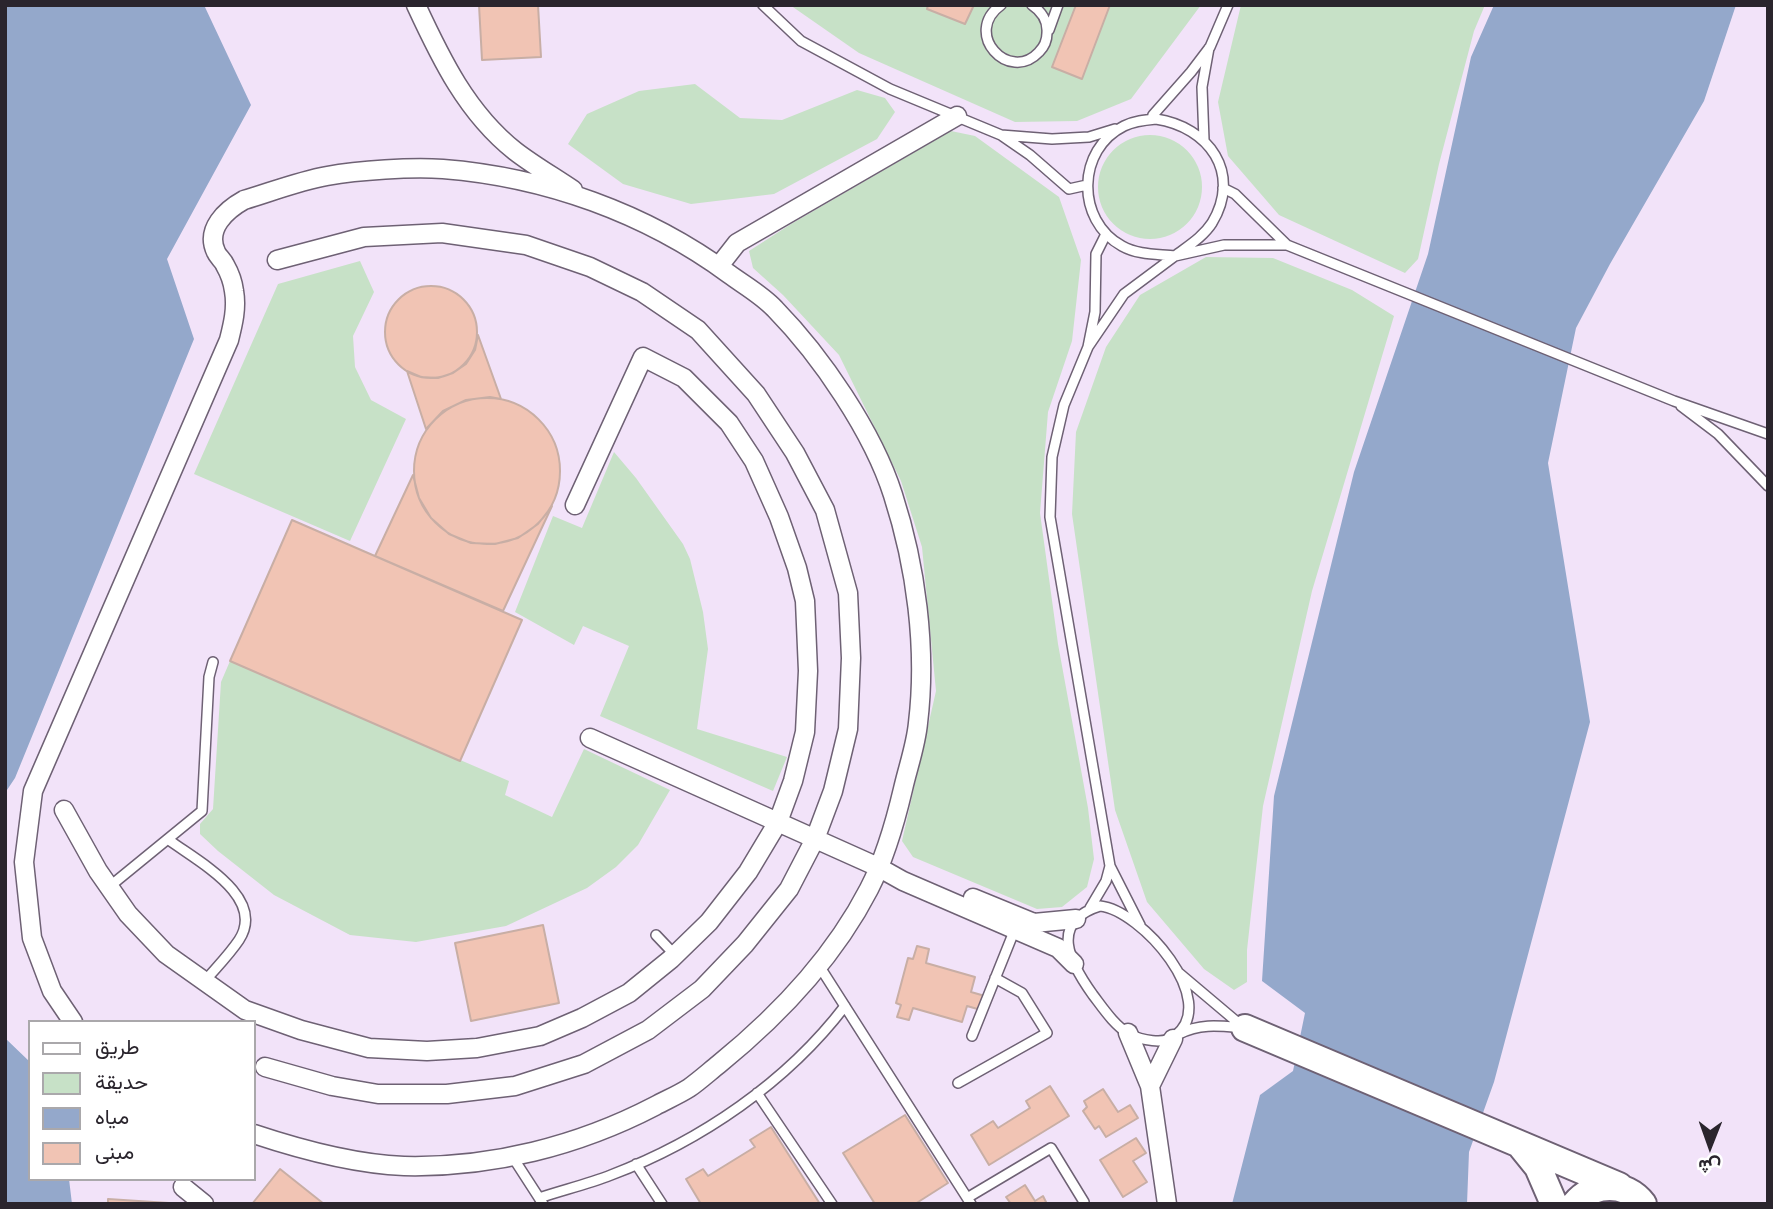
<!DOCTYPE html>
<html>
<head>
<meta charset="utf-8">
<style>
  body { margin:0 }
  #map { position:relative; width:1773px; height:1209px; overflow:hidden; background:#f2e3f9; font-family:"Open Sans",Vazirmatn,sans-serif }
  canvas { display:block }
  .frame { position:absolute; inset:0; border:7px solid #2a252d; pointer-events:none }
  .legend { position:absolute; left:28px; top:1020px; width:228px; height:161px; box-sizing:border-box; background:#fff; border:2px solid #aaa8ab; margin:0; padding:9px 12px; list-style:none; font-size:21px; color:#2a252d }
  .legend li { display:flex; align-items:center; gap:14px; height:35px }
  .legend b { width:35px; border:2px solid #aaa8ab }
  .north { position:absolute; left:1675px; top:1111px; width:70px; height:70px; -webkit-text-stroke:5px #fff; paint-order:stroke; rotate:181deg; font-size:19px; font-weight:700; line-height:28px; text-align:center; color:#2a252d }
  .north::after { content:''; display:block; margin:auto; width:24px; height:32px; background:#2a252d; clip-path:polygon(50% 0,100% 100%,50% 72%,0 100%) }
</style>
</head>
<body>
<div id="map">
<canvas width="1773" height="1209"></canvas>
<div class="frame"></div>
<ul class="legend">
<li><b style="height:9px;background:#fff"></b>طريق</li>
<li><b style="height:19px;background:#c7e1c7"></b>حديقة</li>
<li><b style="height:19px;background:#94a8cb"></b>مياه</li>
<li><b style="height:19px;background:#f1c4b4"></b>مبنى</li>
</ul>
<div class="north">ش</div>
</div>
<script>
const g = document.querySelector('canvas').getContext('2d');
g.lineJoin = 'round';
function fill(path, color) { g.fillStyle = color; g.fill(path, 'evenodd'); }
function stroke(path, color, width, dash) { g.strokeStyle = color; g.lineWidth = width; g.lineCap = dash ? 'butt' : 'round'; g.setLineDash(dash || []); g.stroke(path); }
fill(new Path2D(`
  M790,5H1201L1131,99L1077,121L1015,122L859,53Z
  M1241,5H1485L1474,31L1439,164L1418,259L1405,273L1279,215L1228,156L1218,102Z
  M695,84L740,118L782,120L857,90L885,98L895,112L877,139L774,194L691,204L623,184L568,144L587,114L639,91Z
  M951,131L975,136L1059,197L1081,260L1072,341L1048,412L1040,513L1058,644L1088,808L1094,859L1087,887L1062,907L1037,909L913,857L902,841L936,691L922,547L901,481L839,355L783,295L753,268L749,251L791,224Z
  M1098 187a52 52 0 1 1 104 0a52 52 0 1 1-104 0Z
  M1206,257L1273,258L1352,290L1394,316L1312,591L1263,806L1247,950V982L1234,990L1204,969L1147,902L1115,810L1072,514L1076,432L1106,347L1140,295Z
  M360,261L374,292L353,336L355,367L371,400L406,419L350,541L194,474L278,284Z
  M614,452L636,478L683,544L690,559L703,612L708,649L697,729L787,757L773,791L600,716L629,646L583,626L574,645L515,612L553,516L582,528Z
  M230,661L509,781L505,795L552,817L584,749L670,790L638,845L616,867L587,888L506,926L416,942L350,935L274,895L218,851L200,834V824L213,809L221,682Z`), '#c7e1c7');
fill(new Path2D(`
  M5,5H204L251,105L167,259L194,339L15,778L5,793Z
  M1494,5H1736L1704,101L1610,264L1576,328L1548,463L1590,722L1494,1082L1469,1152L1467,1204H1232L1260,1095L1293,1071L1305,1013L1262,981L1274,796L1354,472L1428,254L1471,57Z
  M5,1038L30,1062V1179H69L72,1204H5Z`), '#94a8cb');
const building = new Path2D(`
  M479,5H538L541,57L482,60Z
  M928,5H974L965,24L927,9Z
  M1076,5H1110L1082,79L1052,67Z
  M385 332a46 46 0 1 1 92 0a46 46 0 1 1-92 0Z
  M478,335L501,399L490,397L466,400L443,411L426,429L407,371L421,377L438,378L453,373L466,364L475,350Z
  M414 471a73 73 0 1 1 146 0a73 73 0 1 1-146 0Z
  M413,475L419,498L431,518L449,534L471,543L495,544L518,538L538,524L552,506L503,611L375,556Z
  M292,520L522,620L460,761L230,661Z
  M543,925L559,1003L471,1021L455,943Z
  M917,946L929,949L926,963L975,977L971,992L985,996L981,1010L967,1006L962,1022L913,1008L909,1020L897,1017L901,1005L896,1003L908,958L913,959Z
  M1050,1086L1069,1116L989,1165L971,1135L993,1121L998,1128L1030,1108L1026,1101Z
  M1103,1089L1118,1112L1130,1105L1138,1118L1106,1137L1099,1126L1095,1129L1083,1111L1087,1107L1084,1101Z
  M905,1115L948,1183L915,1204H875L843,1153Z
  M771,1127L820,1204H701L686,1179L703,1169L708,1176L755,1147L750,1140Z
  M1136,1138L1146,1153L1133,1161L1147,1182L1123,1197L1100,1160Z
  M280,1169L324,1204H252Z
  M1025,1185L1035,1201L1043,1196L1047,1204H1011L1006,1197Z
  M108,1199L169,1203V1204H108Z`);
fill(building, '#f1c4b4');
stroke(building, '#c8aea5', 2);
const lane = new Path2D(`
  M763,5L801,41L890,89L1001,135L1030,155L1069,189L1087,185
  M1001,5C962,33 1009,84 1039,52C1044,47 1047,40 1047,33C1048,21 1041,11 1032,5
  M1049,30L1058,5
  M1156,119C1209,127 1242,173 1212,223C1203,237 1188,246 1175,256C1157,254 1138,255 1122,246C1075,220 1077,149 1124,126C1134,121 1145,120 1156,119Z
  M1156,119L1153,115L1191,72L1210,47L1228,5
  M1001,135L1052,139L1089,137L1115,129
  M1204,140L1202,87L1209,48
  M1223,188L1235,194L1287,245
  M1106,234L1096,254L1095,312L1088,347L1064,405L1052,457L1050,517L1110,866L1140,925
  M1088,347L1124,294L1175,256L1224,245H1287L1674,401L1768,434
  M1681,406L1718,434L1768,486
  M169,840C197,861 267,897 239,940C229,955 215,969 204,982
  M109,887L202,811L209,677L213,662
  M1100,906C1141,910 1221,1001 1175,1036C1164,1045 1141,1040 1129,1034C1114,1025 1103,1008 1093,995C1070,963 1048,922 1100,906Z
  M1090,908L1106,881L1110,866
  M656,935L675,955
  M818,964L971,1204
  M1179,973L1243,1027
  M1179,1034C1201,1023 1220,1026 1244,1028
  M972,1036L1015,929
  M958,1083L1047,1033L1022,993L995,978
  M757,1093L832,1204
  M512,1156L543,1204
  M636,1164L662,1204
  M539,1198C563,1190 588,1184 611,1175C701,1141 787,1082 845,1006
  M967,1198L1051,1148L1084,1202`);
const street = new Path2D(`
  M416,5C441,59 467,113 515,151C533,165 554,177 573,190
  M719,266L737,243L957,116
  M590,738L878,867L903,881L1058,948L1074,964
  M64,810L98,871L128,914L166,954L245,1010L301,1030L369,1048L427,1051L477,1048L540,1036L582,1018L629,993L671,959L709,922L748,872L778,822L793,781L805,732L808,671L805,601L797,568L779,517L754,461L729,423L684,378L643,357L575,505
  M973,898L1034,923L1076,919
  M73,1022L52,991L32,938L24,862L33,791L229,340C233,324 237,308 234,291C233,283 229,272 225,265C223,260 218,257 216,252C205,229 226,210 244,200C271,192 299,181 327,176C359,170 411,167 443,169C545,177 646,213 729,274C744,285 762,295 775,309C821,356 873,432 893,495C916,566 927,648 918,723C916,745 908,767 903,789C895,823 885,858 869,889C834,957 778,1016 719,1064C709,1072 699,1081 689,1088C678,1095 666,1100 655,1106C578,1146 491,1168 404,1166C353,1164 302,1150 254,1134
  M1128,1033L1150,1086L1167,1204
  M265,1067L332,1086L378,1094H447L515,1086L584,1064L648,1030L702,989L745,944L789,889L815,839L833,791L848,729L851,658L848,593L825,510L795,453L756,394L698,330L642,292L590,267L526,245L442,233L364,237L277,260
  M1150,1086L1173,1039
  M183,1187L204,1204`);
const secondary = new Path2D(`
  M1245,1028L1619,1186
  M1521,1146L1538,1167L1554,1204
  M1575,1204C1593,1182 1626,1181 1643,1204`);
stroke(lane, '#6e6174', 12);
stroke(street, '#6e6174', 21);
stroke(secondary, '#6e6174', 30);
stroke(lane, '#fff', 9);
stroke(street, '#fff', 18);
stroke(secondary, '#fff', 26);
</script>
</body>
</html>
